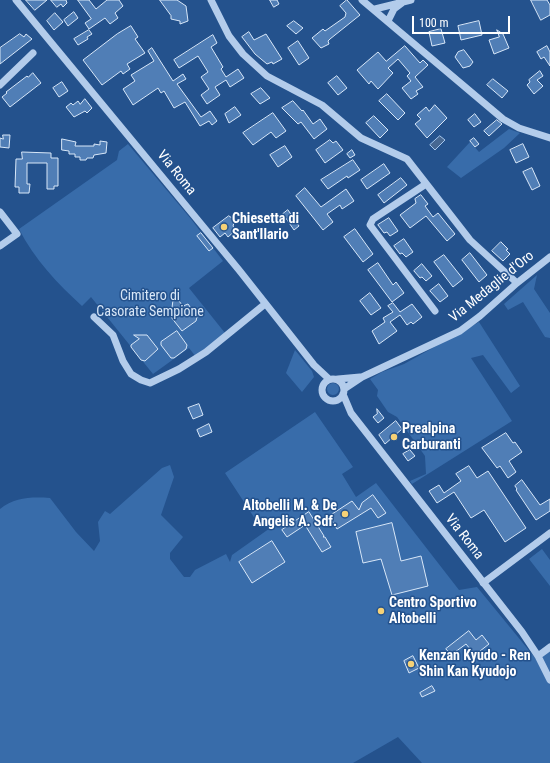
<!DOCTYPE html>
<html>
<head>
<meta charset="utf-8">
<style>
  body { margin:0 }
  #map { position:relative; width:550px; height:763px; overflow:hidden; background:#24528d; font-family:"Roboto Condensed",sans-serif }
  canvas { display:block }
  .scale { position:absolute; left:412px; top:16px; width:98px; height:18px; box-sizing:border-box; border:2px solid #fff; border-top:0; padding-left:5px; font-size:12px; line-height:14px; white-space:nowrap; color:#fff; -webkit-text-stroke:3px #24528d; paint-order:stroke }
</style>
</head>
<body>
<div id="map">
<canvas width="550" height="763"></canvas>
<div class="scale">100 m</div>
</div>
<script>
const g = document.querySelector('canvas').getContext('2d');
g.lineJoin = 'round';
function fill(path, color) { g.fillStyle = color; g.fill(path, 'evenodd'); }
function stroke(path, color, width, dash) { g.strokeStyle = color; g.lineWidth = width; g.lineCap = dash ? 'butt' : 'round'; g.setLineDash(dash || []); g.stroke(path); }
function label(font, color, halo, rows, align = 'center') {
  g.font = font + ' "Roboto Condensed",sans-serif'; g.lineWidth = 3; g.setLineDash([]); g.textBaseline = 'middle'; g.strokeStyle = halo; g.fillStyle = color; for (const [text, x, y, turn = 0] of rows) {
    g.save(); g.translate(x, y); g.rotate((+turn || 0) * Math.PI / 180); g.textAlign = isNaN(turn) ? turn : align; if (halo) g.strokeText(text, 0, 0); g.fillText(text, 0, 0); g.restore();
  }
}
fill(new Path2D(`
  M509,129L520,133L504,148L461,178L447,167L470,142L479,152Z
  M128,144L191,219L223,261L189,288L225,333L196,357L189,348L153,374L91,297L82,306C58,284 34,259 19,229L117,160L119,151Z
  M537,275L534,289L550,313V338L545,337L523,302L508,310L504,304Z
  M479,322L520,386L511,393L483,355L471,358L512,421L412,484L410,481L426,474L425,456L397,417L388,412L377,396L378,390L370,379L382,372L404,364Z
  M295,350L312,371L314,377L302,392L286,373Z
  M327 389a6 6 0 1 1 12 0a6 6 0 1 1-12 0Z
  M315,412L353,467L342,474L356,497L376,483L459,590L477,587L536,659L550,650V763H422L398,737L353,763H0V509C15,497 31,497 50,498L76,532L94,551L100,541L98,522L105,511L110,514L162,468L170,465L174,477L161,515L183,537L170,553V559L184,577H190L195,570L226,554L230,562L232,555L273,526L270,521L261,528L225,473Z
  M542,549L550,560V586L529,559Z`), '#386caa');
const water = new Path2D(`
  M440,136L445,140L435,150L430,145Z`);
fill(water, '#476892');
stroke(water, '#a7c7ec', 1);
const building = new Path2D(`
  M26,0H47L35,10Z
  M51,0H66L67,3L63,7L61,4L57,7Z
  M78,0H89L96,9L107,0H119L123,6L115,13L118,18L110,24L105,18L89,29L85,23L91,19Z
  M160,0H177L186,6L188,21L180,24V21L171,19V16Z
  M270,0H277L279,4L274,7Z
  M347,0L360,15L330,39L328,41L329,44L321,48L312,38L323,29L325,31L345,17L346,13L340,6Z
  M531,0H547L550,5V15L541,20Z
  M74,12L78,18L68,26L64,20Z
  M55,13L63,22L54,30L47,21Z
  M294,21L303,28L296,34L287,26Z
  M479,21L482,35L461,40L458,26Z
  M131,26L138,37L135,39L145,53L127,64L130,69L123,74L121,71L102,85L83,60L117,34Z
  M441,29L445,43L432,46L429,32Z
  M89,30L92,34L87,37L88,39L78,45L74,39Z
  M497,30L503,34L509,48L494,54L489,40L499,37Z
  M249,32L254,40L266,34L282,59L273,64L272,62L267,64L255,54L242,37Z
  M20,34L24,37L26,34L32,39L0,64V48Z
  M213,35L217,43L211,47L223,67L221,69L226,77L238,69L244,78L230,87L226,80L215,87L220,95L207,104L201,95L209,89L201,77L208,72L198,56L179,68L174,60Z
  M298,41L309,58L299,65L288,48Z
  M405,46L420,63L423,60L428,65L415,77L423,87L416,91L418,94L411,99L402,88L411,81L407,76L410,73L398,59L388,68L393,73L378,89L371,81L369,84L357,70L378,52L386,61Z
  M547,46L550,52V66L544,57L541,59L537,52Z
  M152,48L173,81L183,74L186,79L177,84L201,117L210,111L217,121L212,125L209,121L200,126L185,102L174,108L164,91L161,93L158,88L133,105L123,89L135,81L131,75L154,61L148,51Z
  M464,50L473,62L470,66L463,68L455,57L458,52Z
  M540,71L543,76L537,80L543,86L534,94L527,85L530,82L529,80Z
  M33,73L41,83L10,107L2,97L7,93L6,92L27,76L28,77Z
  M337,76L347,88L338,95L328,83Z
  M493,79L508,91L502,98L487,85Z
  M62,82L68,91L59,97L53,88Z
  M261,88L270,98L260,104L251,94Z
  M387,94L405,113L398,120L379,101Z
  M85,99L92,108L87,113L85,111L74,117L66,107L71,103L73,105L78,101L80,104Z
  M293,101L302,111L303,110L313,124L320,119L327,129L314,139L301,122L298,124L282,108Z
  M435,105L447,118L427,138L415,124L421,119L417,115L426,107L429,111Z
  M235,107L241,115L229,123L225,114Z
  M273,113L286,131L276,138L271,132L253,145L243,133Z
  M475,114L481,122L474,127L468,120Z
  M374,116L388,130L380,138L366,123Z
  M497,120L502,124L489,136L484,131Z
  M3,135H10L9,148L0,147V138L3,139Z
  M474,138L479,144L475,147L470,141Z
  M62,139L76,142L75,146H94V144L100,145V141L107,142L106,153L94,155L93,158H87L86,160H80V157H75V154H69V151L62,150Z
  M330,140L333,143L336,141L343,150L325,163L316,150Z
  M523,144L529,157L516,163L510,150Z
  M285,146L292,157L278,167L270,155Z
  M352,150L355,155L350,158L347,154Z
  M22,152L51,153V158H58V186H54V189H47V163H27V184H30L29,193H19V187H15L16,159H22Z
  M353,160L360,170L348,178L347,176L328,189L321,180Z
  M384,164L390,173L367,189L361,180Z
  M532,168L540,186L532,190L523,172Z
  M401,178L407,185L384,203L378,195Z
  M305,188L321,207L346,189L354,201L342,209L340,205L327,214L333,222L323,230L296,196Z
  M421,195L428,204L425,206L433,217L438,213L455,234L447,241L426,216L410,228L400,215L416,203L415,199Z
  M288,210L299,226L294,230L283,214Z
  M229,216L235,220L233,226L236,230L228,237L225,233L220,237L213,228Z
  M389,218L398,231L390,236L387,232L384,233L378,225Z
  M355,229L373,254L363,262L344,237Z
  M201,233L213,248L209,251L197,236Z
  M404,239L413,252L406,257L402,253L400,254L394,246Z
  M501,242L508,249L506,250L510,254L503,261L492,251Z
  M470,253L487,275L479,282L462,260Z
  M444,255L463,279L453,287L434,262Z
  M378,263L393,285L396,282L404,293L392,302L368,270Z
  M422,264L432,276L426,281L422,277L420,278L414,271Z
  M439,284L448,296L440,302L430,291Z
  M370,293L381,308L371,315L360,301Z
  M174,295L183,306L188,304L197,317L196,321L182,331L171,317Z
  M393,303L400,312L412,304L422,317L413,324L411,322L407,325L400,315L390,322L397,331L379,344L372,331L385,322L383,318L393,312L388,306Z
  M177,331L187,345L186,349L174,358H171L161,345V342Z
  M134,335H147L158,349L145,361L141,360L131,347V345L139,339Z
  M199,404L203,415L193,419L188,408Z
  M377,409L384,418L378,423L373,417L377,414Z
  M396,421L402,429L385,444L379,435Z
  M209,424L212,432L200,437L197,430Z
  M506,433L513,443L515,442L522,452L509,461L516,472L508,478L500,466L497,468L482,448Z
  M410,450L415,456L408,461L403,454Z
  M469,466L477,478L488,471L526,528L505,542L484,510L471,518L454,492L437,503L429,491L439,485L444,493L461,481L456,474Z
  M522,480L540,505L550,499V511L536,520L516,490L517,489L515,486Z
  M373,495L386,513L378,518L371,508L337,529L329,516L352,501L359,510L362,503Z
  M309,512L324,536L323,537H325L331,547L322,552L305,525L287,537L282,530Z
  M392,523L401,561L421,556L428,586L392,595L381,559L363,563L356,532Z
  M272,541L285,562L252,583L239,562Z
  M469,631L476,640L482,635L489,644L475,655L466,644L451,655L446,649Z
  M413,656L419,668L409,673L404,661Z
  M432,686L435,691L422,697L420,693Z`);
fill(building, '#507eb6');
stroke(building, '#d8e7f8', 1);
stroke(new Path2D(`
  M16,0L239,270L314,365L329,379
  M211,0L229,36L243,54L267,76L322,105L361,138L407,159L470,240L517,283
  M362,0L503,119L519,128L550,138
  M375,9L411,0
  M388,21L394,9L402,3
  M0,85L33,53
  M426,184L373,219L370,225L435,311
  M0,212L17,234L0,246
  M94,317L113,335L123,361L131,374L141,380L150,383L179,369L206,352L265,304
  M322 390a11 11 0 1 1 22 0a11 11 0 1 1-22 0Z
  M338,379L360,377
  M344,389L362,377L460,331L480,316L517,283L550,257
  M343,394L351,413L522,632L538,656L550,680
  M483,583L550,533
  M538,656L550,647`), '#b3cceb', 7);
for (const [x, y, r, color] of [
  [224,227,4,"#f6d176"],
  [394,437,4,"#f6d176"],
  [345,514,4,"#f6d176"],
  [381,611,4,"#f6d176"],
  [411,664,4,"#f6d176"]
]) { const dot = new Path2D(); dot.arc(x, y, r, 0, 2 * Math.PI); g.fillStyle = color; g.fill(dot); stroke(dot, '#24528d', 1.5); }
label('14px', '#fff', '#24528d', [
  ["Via Roma",176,173,51],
  ["Via Medaglie d'Oro",492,287,-39],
  ["Via Roma",464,537,52]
]);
label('bold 14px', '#fff', '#24528d', [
  ["Chiesetta di",232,219],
  ["Sant'Ilario",232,235],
  ["Prealpina",402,429],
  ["Carburanti",402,445],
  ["Altobelli M. & De",337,506,"right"],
  ["Angelis A. Sdf.",337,522,"right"],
  ["Centro Sportivo",389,603],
  ["Altobelli",389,619],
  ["Kenzan Kyudo - Ren",419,656],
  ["Shin Kan Kyudojo",419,672]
], 'left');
label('14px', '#d8e7f8', '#24528d', [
  ["Cimitero di",150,296],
  ["Casorate Sempione",150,312]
]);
</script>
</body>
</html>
